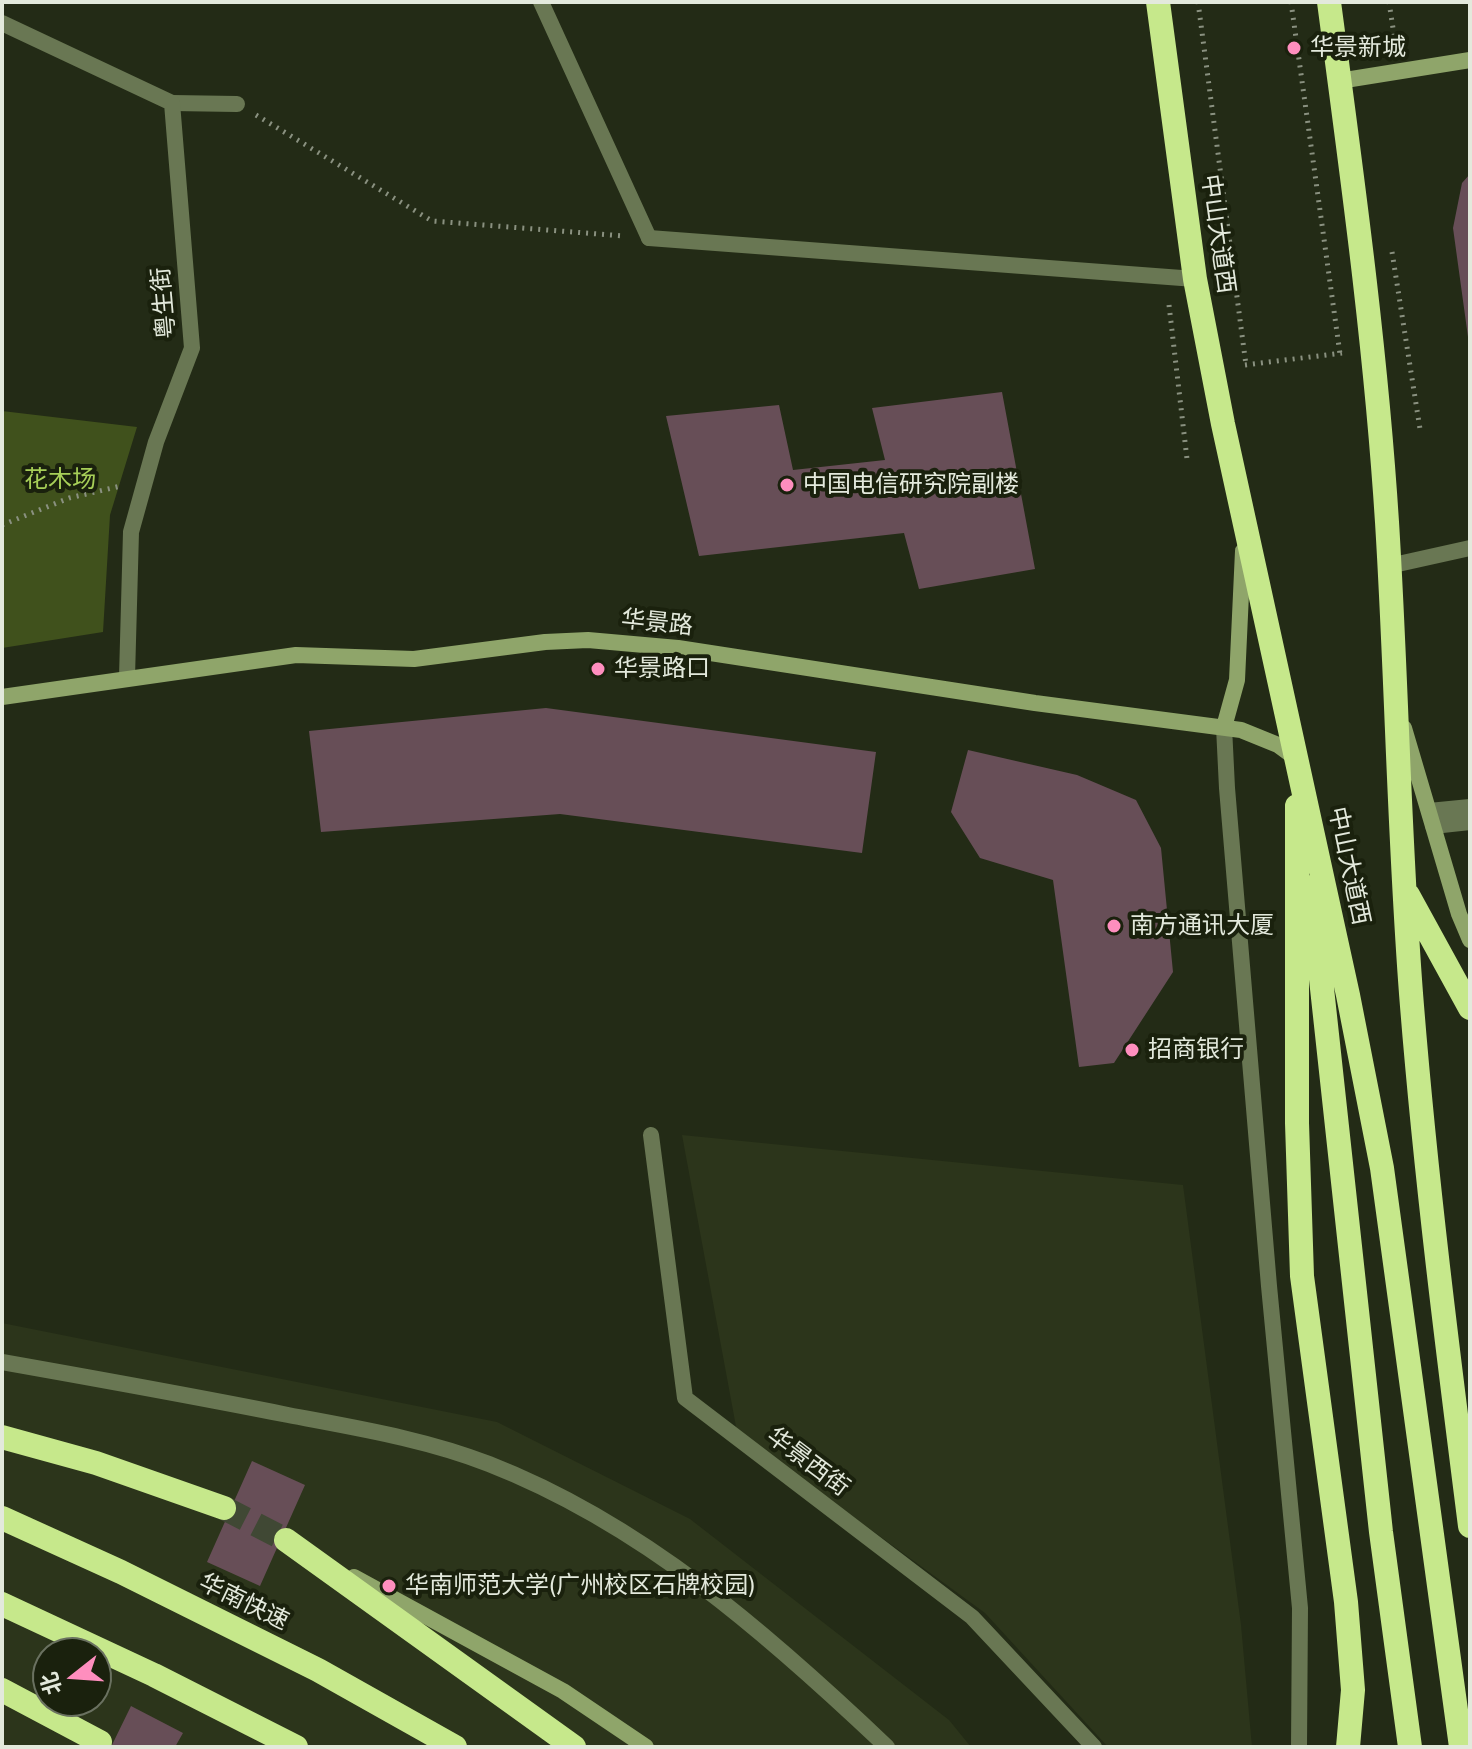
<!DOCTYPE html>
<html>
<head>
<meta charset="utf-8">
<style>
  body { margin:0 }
  #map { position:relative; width:1472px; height:1749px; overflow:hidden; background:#232b16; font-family:"Public Sans","Noto Sans SC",sans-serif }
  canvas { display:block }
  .frame { position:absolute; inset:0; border:4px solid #e3e9dc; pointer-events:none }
  .north { position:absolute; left:32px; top:1637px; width:80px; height:80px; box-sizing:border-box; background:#1a210d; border:2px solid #6a7160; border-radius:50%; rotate:253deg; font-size:22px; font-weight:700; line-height:32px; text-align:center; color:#e3e9dc }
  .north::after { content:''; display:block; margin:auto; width:28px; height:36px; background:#fe8ebe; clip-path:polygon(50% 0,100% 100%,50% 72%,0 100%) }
</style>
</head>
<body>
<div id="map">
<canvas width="1472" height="1749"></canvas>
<div class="frame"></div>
<div class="north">北</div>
</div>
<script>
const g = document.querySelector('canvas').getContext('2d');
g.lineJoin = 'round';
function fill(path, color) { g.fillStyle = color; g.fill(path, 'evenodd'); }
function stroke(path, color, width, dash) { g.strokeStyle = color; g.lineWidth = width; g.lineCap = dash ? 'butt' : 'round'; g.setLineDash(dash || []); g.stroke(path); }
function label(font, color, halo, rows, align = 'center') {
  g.font = font + ' "Public Sans","Noto Sans SC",sans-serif'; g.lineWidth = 8; g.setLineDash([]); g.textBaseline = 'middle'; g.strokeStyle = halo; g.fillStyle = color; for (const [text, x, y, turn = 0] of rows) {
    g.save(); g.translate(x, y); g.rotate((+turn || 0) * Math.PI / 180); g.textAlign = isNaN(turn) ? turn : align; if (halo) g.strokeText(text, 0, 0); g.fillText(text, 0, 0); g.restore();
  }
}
fill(new Path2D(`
  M682,1135L1183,1185L1241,1625L1252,1747H1108L985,1613L737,1432Z
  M2,1323L497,1422L690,1519L949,1720L971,1747H2ZM48,1653H96V1701H48Z`), '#2c351b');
fill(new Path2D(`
  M2,411L137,427L110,515L103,632L2,648Z`), '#40511c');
fill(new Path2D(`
  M1470,174V337H1468L1453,228L1462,183Z
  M1002,392L1035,569L919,589L904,533L699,556L666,416L779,405L793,470L885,460L872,408Z
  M546,708L876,752L862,853L560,814L321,832L309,731Z
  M968,750L1077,775L1136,800L1161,848L1173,972L1114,1063L1079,1067L1053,880L980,858L951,812Z
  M252,1461L305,1485L260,1586L207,1562Z
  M131,1706L183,1733L175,1747H111Z`), '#674e57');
stroke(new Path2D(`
  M224,1508L286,1540`), '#404834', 24, [24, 12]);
stroke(new Path2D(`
  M1198,2L1246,365
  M1291,2L1340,354
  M1389,2L1396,48
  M256,115L432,221L624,236
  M1392,252L1420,429
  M1169,305L1187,459
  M1245,365L1342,353
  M2,525L69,498L121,486`), '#8a9180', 5, [2, 6]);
stroke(new Path2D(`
  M541,2L649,238
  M172,103L237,104
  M1389,566L1470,548
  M1429,811L1470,807
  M1433,826L1470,822
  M651,1135L685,1398L972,1617L1094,1747
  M2,1362C98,1379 193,1396 288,1415C356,1428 425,1439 489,1464C643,1524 769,1635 887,1747`), '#697753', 16);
stroke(new Path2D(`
  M2,23L172,103L192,348L156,442L131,532L127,677
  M649,238L1195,279
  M1224,727L1227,788L1269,1286L1300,1608L1299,1747`), '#697753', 16);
stroke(new Path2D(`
  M1339,81L1470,60
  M2,697L296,655L414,659L545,642L588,640L678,648L1035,703L1241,730L1278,745L1297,759
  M1224,727L1237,680L1243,551
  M1404,728L1459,914L1470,940
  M354,1577L563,1691L646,1747`), '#8fa56a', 16);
stroke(new Path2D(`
  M1158,2L1195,279L1223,424L1348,995L1382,1168L1461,1747
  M1329,2C1352,175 1376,348 1387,522C1397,683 1399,845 1412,1006C1426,1180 1448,1353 1470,1526
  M1297,806V1123L1302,1276L1346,1602L1353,1690L1348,1747
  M1311,887L1381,1532L1410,1747
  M1408,895L1470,1008
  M2,1437L96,1463L224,1508
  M2,1518L121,1572L318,1670L455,1747
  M286,1540L574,1747
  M2,1604L154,1675L296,1747
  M2,1690L100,1742`), '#c6e88b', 24);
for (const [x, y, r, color] of [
  [1294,48,8,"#fe8ebe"],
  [787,485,8,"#fe8ebe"],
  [598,669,8,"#fe8ebe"],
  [1114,926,8,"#fe8ebe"],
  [1132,1050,8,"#fe8ebe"],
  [389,1586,8,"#fe8ebe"]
]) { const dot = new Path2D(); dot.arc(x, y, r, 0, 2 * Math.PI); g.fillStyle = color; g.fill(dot); stroke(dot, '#1a210d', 3); }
label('24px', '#e3e9dc', '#1a210d', [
  ["华景新城",1310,48],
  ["中国电信研究院副楼",803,485],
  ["华景路口",614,669],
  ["南方通讯大厦",1130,926],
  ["招商银行",1148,1050],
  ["华南师范大学(广州校区石牌校园)",405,1586]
], 'left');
label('24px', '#e3e9dc', '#1a210d', [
  ["中山大道西",1218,234,82],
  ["粤生街",164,303,-95],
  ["华景路",657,623,6],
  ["中山大道西",1349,866,78],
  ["华景西街",808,1462,37],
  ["华南快速",244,1602,26]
]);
label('24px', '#a7cf58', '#1a210d', [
  ["花木场",60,480]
]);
</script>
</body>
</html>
